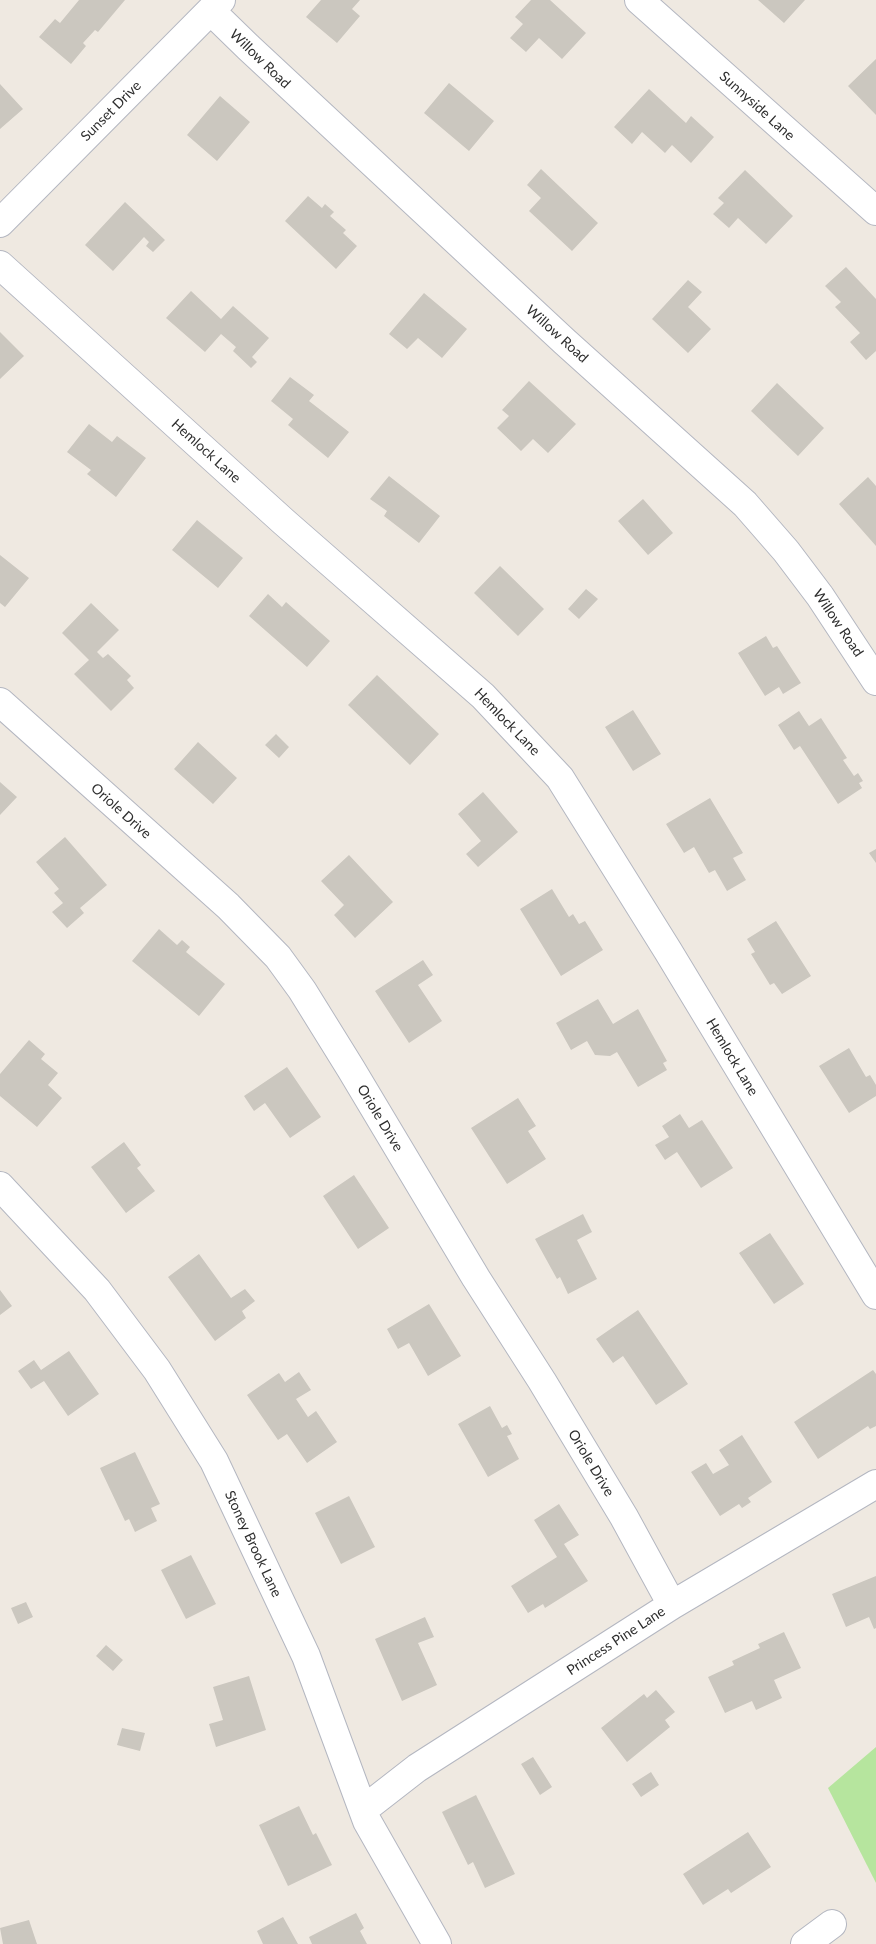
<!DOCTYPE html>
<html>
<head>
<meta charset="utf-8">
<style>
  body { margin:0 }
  canvas { display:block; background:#efe9e1 }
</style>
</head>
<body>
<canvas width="876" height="1944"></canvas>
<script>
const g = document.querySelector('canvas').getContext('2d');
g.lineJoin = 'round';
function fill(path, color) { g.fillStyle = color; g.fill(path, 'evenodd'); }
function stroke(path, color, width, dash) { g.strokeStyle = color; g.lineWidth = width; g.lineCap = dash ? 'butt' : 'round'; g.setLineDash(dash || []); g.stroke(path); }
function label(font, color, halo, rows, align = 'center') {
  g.font = font + ' Lato,sans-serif'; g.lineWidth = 5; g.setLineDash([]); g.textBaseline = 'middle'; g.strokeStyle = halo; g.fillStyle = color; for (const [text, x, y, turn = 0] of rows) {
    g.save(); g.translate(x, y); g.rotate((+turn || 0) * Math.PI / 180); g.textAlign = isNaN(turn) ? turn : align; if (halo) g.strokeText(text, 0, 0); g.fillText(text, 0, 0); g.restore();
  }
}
fill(new Path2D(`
  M876,1747V1883L828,1788Z`), '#b6e59e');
fill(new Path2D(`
  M79,0H125L98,32L95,30L83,43L86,46L71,64L39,37L55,19L60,23Z
  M321,0H360L352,9L360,16L337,43L306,17Z
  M531,0H550L586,33L562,59L539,38L526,52L510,38L523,24L515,17Z
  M758,0H805L784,23Z
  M876,59V115L848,86Z
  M449,83L494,121L469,151L424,113Z
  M0,84L23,109L0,129Z
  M649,89L686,123L691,116L714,137L691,163L672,145L665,153L642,132L632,144L614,127Z
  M220,96L250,122L217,161L187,135Z
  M541,169L598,223L572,251L529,211L541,198L527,185Z
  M745,170L793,216L766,244L738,218L729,228L713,214L724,203L718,198Z
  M308,196L322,208L325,204L334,212L330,216L346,230L343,233L357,246L336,269L285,221Z
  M125,202L165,240L153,252L146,246L149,242L144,237L113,271L85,245Z
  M846,267L876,299V351L866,360L850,342L860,333L835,307L841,302L825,286Z
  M688,280L702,292L688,307L711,329L688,353L652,319Z
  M191,291L221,319L233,306L269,338L252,357L257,362L251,368L233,351L236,347L221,334L205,352L166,318Z
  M424,293L467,329L442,358L418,338L407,349L389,334Z
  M0,332L24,356L0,379Z
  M290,377L314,395L309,401L349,432L328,458L288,425L293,419L271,401Z
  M529,381L576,424L548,453L533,439L521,451L497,428L509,416L502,410Z
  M777,383L824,428L798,456L751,411Z
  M89,424L112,442L117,436L146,458L116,497L87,474L91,470L67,452Z
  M389,476L440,516L419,543L384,516L387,511L370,499Z
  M868,477L876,486V546L839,504Z
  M643,499L673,533L648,555L618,521Z
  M197,520L243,558L218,588L172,550Z
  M0,555L29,578L5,607L0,603Z
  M500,566L544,609L518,636L474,593Z
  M586,589L598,599L579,619L568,609Z
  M268,594L282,607L286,602L330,641L307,667L249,616Z
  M91,603L119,630L97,652L103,658L108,654L131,676L127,680L134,688L111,711L74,674L89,660L62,633Z
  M766,636L773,648L777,646L801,683L783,694L779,687L765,696L738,653Z
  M377,675L439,734L410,765L348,705Z
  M633,710L661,754L633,771L605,727Z
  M799,711L809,726L821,718L847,758L843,760L854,776L858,773L863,781L859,783L862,788L838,804L800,746L794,750L778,725Z
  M276,734L289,747L279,758L265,745Z
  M198,742L237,778L213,804L174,769Z
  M0,782L17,797L0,815Z
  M483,792L518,832L478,867L466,854L481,841L458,814Z
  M710,798L743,853L733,858L746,880L727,891L715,870L709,873L694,847L684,853L666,824Z
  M65,837L107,885L80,908L84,913L67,928L52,912L63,903L54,893L59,889L36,862Z
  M876,849V863L869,853Z
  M349,855L393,902L355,938L334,915L344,905L321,881Z
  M552,889L569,917L573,914L579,924L585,921L603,950L561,976L520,909Z
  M776,921L811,976L782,994L774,983L770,985L751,954L755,952L747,939Z
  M159,929L177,945L182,940L190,947L186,952L225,984L199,1016L132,961Z
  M423,960L433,975L418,985L442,1021L409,1043L375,991Z
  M598,999L613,1024L638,1009L667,1061L663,1063L667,1070L638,1087L617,1052L610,1056L595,1055L587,1041L571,1050L556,1023Z
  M29,1040L45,1054L41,1059L58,1073L48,1085L62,1098L37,1127L0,1096V1074Z
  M849,1048L866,1077L870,1075L876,1085V1096L849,1113L819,1066Z
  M287,1067L321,1117L290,1138L265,1103L254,1111L244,1096Z
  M518,1098L536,1126L528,1131L546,1159L507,1184L471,1128Z
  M680,1114L689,1128L702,1120L733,1168L701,1188L677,1152L665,1160L655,1145L669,1137L662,1126Z
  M124,1142L141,1165L137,1168L155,1191L126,1213L91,1167Z
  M354,1175L389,1228L358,1249L323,1196Z
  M583,1214L592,1232L577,1240L597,1279L568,1294L560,1277L557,1279L535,1239Z
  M770,1233L804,1284L774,1304L739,1253Z
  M199,1254L231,1298L245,1289L255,1301L242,1311L246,1318L215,1341L168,1277Z
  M0,1290L12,1306L0,1315Z
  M429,1304L461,1356L428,1376L409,1343L398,1349L387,1329Z
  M638,1310L688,1384L656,1405L623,1356L613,1363L596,1339Z
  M69,1351L99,1394L68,1416L44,1381L31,1389L18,1371L34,1360L41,1370Z
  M873,1370L876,1374V1426L870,1429L868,1426L818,1459L794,1422Z
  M299,1372L311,1390L296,1399L308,1417L316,1411L337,1442L307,1463L287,1434L278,1440L247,1395L279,1373L285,1382Z
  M490,1406L502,1428L507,1425L512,1434L507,1436L519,1459L488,1477L458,1424Z
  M742,1435L772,1482L748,1498L751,1502L742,1508L739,1504L720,1516L691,1472L706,1463L713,1474L729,1465L719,1450Z
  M135,1452L160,1504L151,1508L157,1521L135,1532L129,1519L125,1521L100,1468Z
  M349,1496L375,1547L341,1564L315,1513Z
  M559,1504L579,1535L564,1544L588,1581L545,1608L543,1604L528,1613L511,1586L557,1557L534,1520Z
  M191,1555L216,1604L186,1619L161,1570Z
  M876,1576V1628L874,1629L869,1617L846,1627L832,1594Z
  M26,1602L33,1617L18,1624L11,1608Z
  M425,1617L434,1637L418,1643L437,1685L402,1701L375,1639Z
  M784,1632L801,1668L774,1680L782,1698L756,1710L752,1701L725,1713L708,1677L734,1665L732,1661L760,1648L758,1644Z
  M106,1645L123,1660L113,1671L96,1656Z
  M249,1676L266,1730L216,1747L209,1724L223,1720L213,1687Z
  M656,1690L675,1712L665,1720L670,1727L627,1762L601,1728L644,1694L647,1698Z
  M122,1728L145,1733L140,1751L117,1745Z
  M533,1757L552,1787L540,1795L521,1764Z
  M651,1772L659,1785L641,1797L632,1784Z
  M476,1795L515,1874L485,1888L473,1862L468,1865L442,1812Z
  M299,1806L313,1835L316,1833L332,1865L288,1886L259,1825Z
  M748,1832L771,1867L731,1893L728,1889L703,1905L683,1874Z
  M356,1913L364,1928L360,1931L367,1944H312L309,1937Z
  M283,1917L298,1944H263L257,1931Z
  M29,1920L37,1944H3L0,1928Z`), '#cbc7bf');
const minor = new Path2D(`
  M639,0L876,211
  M211,11L248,47L564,341L745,504L786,551L820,596L876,681
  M0,223L221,0
  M0,265L284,522L483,696L560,778L668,951L876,1295
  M0,702L228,906L278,957L302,990L351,1069L476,1278L542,1381L624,1517L672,1605
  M0,1186L97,1290L157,1370L214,1461L306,1656L367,1821L437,1944
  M363,1810L417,1768L672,1605L876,1484
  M805,1944L832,1924`);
stroke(minor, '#b4b7c1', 30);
stroke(minor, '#fff', 28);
label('14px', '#2e2e2e', '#fff', [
  ["Willow Road",260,59,44],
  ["Sunnyside Lane",757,106,42],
  ["Sunset Drive",111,111,-45],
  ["Willow Road",557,334,42],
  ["Hemlock Lane",206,451,42],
  ["Willow Road",838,623,56],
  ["Hemlock Lane",507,722,46],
  ["Oriole Drive",121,811,42],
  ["Hemlock Lane",732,1057,59],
  ["Oriole Drive",380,1118,59],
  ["Oriole Drive",591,1463,59],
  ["Stoney Brook Lane",253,1544,65],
  ["Princess Pine Lane",616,1641,-33]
]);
</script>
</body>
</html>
